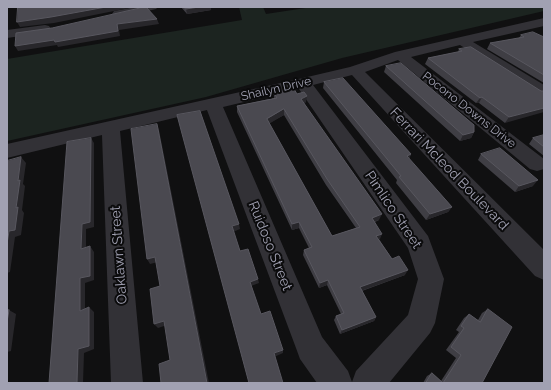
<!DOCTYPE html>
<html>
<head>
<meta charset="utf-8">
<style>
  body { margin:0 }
  #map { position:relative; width:551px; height:390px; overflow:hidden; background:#101011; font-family:Raleway,sans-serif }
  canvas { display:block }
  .frame { position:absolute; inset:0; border:8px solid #a1a1b2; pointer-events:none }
</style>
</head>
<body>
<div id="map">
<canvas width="551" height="390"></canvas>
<div class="frame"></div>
</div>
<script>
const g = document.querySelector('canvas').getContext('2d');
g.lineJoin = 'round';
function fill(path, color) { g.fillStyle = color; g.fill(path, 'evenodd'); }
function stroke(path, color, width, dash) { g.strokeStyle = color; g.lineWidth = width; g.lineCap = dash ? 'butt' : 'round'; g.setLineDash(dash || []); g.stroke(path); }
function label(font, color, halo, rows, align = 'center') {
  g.font = font + ' Raleway,sans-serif'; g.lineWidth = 4; g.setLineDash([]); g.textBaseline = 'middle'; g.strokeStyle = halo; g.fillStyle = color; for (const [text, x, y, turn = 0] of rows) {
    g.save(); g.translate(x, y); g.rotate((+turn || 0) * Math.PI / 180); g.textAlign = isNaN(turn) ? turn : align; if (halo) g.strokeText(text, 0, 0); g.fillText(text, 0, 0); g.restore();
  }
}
fill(new Path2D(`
  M239,7H263L266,14L312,7H544V11L342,58L206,97L7,141V59L242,20Z`), '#1c2420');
fill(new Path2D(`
  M135,7H158L156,9L118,18L114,17L112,14L114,11Z
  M544,18V26L473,42L544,85V97L538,95L460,45L411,57L544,159V169L537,171L530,169L398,60L365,72L544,250V280L535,276L352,75L313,85L428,236L444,279L435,323L430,333L389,383H317L300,359L296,348L207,110L120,131L143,383H111L102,135L7,158V144L303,78L350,67L395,52ZM299,89L408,248L418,279L408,315L356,371L352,382L348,371L322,337L223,107Z
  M45,25L49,26L51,29L49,32L7,38V30Z`), '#323136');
fill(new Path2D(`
  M181,7H211V10L187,14Z
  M521,35L544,37V83L487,49L490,43L519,38Z
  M459,49L541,91L505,123L479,103H476L425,64L428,58L458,52Z
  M386,66L474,132L471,138L460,141L384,72Z
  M324,82L411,154L409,159L452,207L448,212L426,220L396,183L397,180L323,88Z
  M274,93L297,94L306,102L304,103L379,220L375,222L380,239H379L392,259L405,275L362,291L376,317L374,321L340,334L334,320L336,316L341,314L327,285L319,288L303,255L304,250L309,248L299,228L292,230L237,112V106L274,98ZM284,115L326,185L356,228L332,236L269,123Z
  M544,135V156L529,144L533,138Z
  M481,154L533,186L515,192L478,160Z
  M488,309L482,383H423L427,376L432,373L441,381L456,358L446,350L459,332L456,330L464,318L469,314L478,320L482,313Z`), '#3f3e44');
fill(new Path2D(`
  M106,7H134L54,23L20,27L17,22Z
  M199,7H211V10L187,14L186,9Z
  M157,19L159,24L119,30L120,36L58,47L57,45L18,51L15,46L117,24Z
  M307,96L306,102L301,105V99Z
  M482,97L479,103H476L480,98Z
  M544,108V112L505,123L509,117Z
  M284,109V115L267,125V119Z
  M157,124L159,130L209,383H207Z
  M474,132L471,138L460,141L463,135Z
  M91,138L94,143V227L86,229V254L81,249L82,224Z
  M411,154L409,160L407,156Z
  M21,157L26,163L23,184L25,186L22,210L24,213L21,235L15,237L10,272L7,273V275V244L9,231L16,208L18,181Z
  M538,180L533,186L515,192L519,186Z
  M452,207L448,212L426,220L430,214Z
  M382,214L379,220L370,223L372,218Z
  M299,222V228L292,230V224Z
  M239,224L240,229L233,232L232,226Z
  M382,234L380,239L374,241L376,236Z
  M90,246L94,252V280L85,283V315L80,311V278Z
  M155,257L158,262L150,264L147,259Z
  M408,270L405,275L358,292L360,287Z
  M258,279L259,283L251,286L250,282Z
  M328,280L327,285L319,288L320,283Z
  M89,307L94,312V349L84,353L83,383H77L78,349Z
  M9,310L16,314L11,351L7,352V322Z
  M376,317L374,321L340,334L342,330Z
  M164,321L167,325L158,328L154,324Z
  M283,350V353L274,357V353Z`), '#28272b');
const building = new Path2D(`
  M18,7H106L51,17L17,22Z
  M146,7L157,19L117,24L118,31L55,42L54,40L15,46L16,33L52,28Z
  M184,7H199L186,9Z
  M533,32L544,37V75L490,43L524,37L521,35Z
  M471,47L541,91H544V108L509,117L482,97L480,98L428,58L462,51L459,49Z
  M401,63L474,125V132L463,135L386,66Z
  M343,78L411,154L407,156L452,207L430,214L399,177L401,176L324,82Z
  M294,89L297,94L304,92L307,96L301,99L382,214L372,218L382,234L376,236L392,259L399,256L408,270L360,287L376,317L342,330L336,316L344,313L328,280L320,283L304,250L312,247L299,222L292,224L237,106L277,98L274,93ZM284,109L327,179L360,227L332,236L267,119Z
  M200,111L239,224L232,226L240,251L248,249L258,279L250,282L261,314L270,311L283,350L274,353L283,383H249L177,115Z
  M157,124L207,383H161L159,364L170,360L164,321L154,324L150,289L160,286L155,257L147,259L131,129Z
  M544,135V147L533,138Z
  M91,138L90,222L82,224L81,249L90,246V276L80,278V311L89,307V346L78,349L77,383H49L67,142Z
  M500,148L538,180L519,186L481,154Z
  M21,157L18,181L20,180L16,208L18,207L15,230L9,231L7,244V161Z
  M488,309L512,327L482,383H443L461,355L451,347L464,328L461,326L469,314L480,322Z
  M9,310L7,322V311Z
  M432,373L443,383H426Z`);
fill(building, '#4a4950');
stroke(building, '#58575f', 1);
label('12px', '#a1a1b2', '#0b0b0c', [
  ["Shailyn Drive",276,89,-13],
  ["Pocono Downs Drive",469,110,38]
]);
label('14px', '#a1a1b2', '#0b0b0c', [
  ["Ferrari Mcleod Boulevard",449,169,46],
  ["Pimlico Street",393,210,56],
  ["Ruidoso Street",270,246,68],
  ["Oaklawn Street",119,255,-94]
]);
</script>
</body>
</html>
